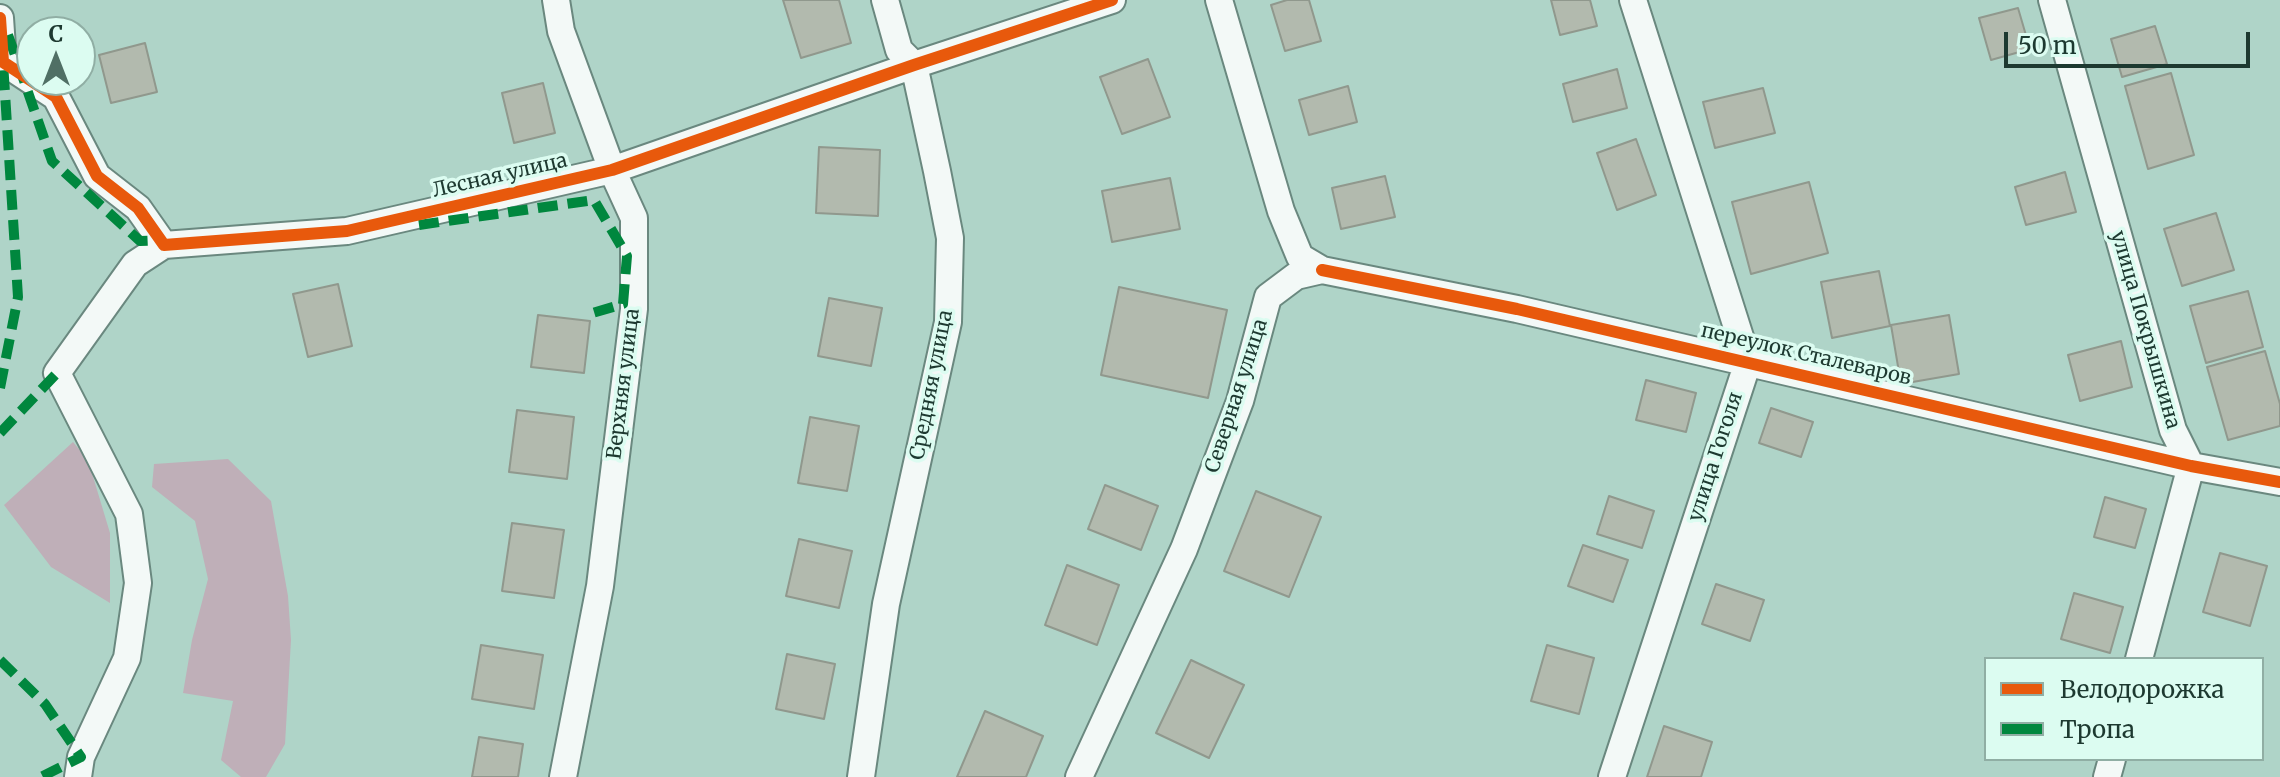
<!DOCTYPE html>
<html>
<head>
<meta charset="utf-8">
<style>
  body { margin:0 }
  #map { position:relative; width:2280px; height:777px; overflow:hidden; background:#afd4c8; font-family:Merriweather,serif }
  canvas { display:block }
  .legend { position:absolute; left:1984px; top:657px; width:280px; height:104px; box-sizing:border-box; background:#dcfcf1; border:2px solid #90aea4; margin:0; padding:10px 14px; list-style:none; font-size:24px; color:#1d3930 }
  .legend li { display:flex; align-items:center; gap:16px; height:40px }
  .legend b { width:40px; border:2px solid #90aea4 }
  .north { position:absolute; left:16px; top:16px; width:80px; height:80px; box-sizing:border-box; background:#dcfcf1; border:2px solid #90aea4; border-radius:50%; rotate:0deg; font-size:22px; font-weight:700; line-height:32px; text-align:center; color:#1d3930 }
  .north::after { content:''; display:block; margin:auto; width:28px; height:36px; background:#506f65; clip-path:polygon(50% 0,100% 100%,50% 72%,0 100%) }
  .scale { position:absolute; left:2004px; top:32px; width:246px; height:36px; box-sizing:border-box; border:4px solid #1d3930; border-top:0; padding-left:10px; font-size:24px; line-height:28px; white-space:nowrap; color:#1d3930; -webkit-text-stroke:6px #dcfcf1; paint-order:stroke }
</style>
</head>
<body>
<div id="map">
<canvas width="2280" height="777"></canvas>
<ul class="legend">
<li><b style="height:10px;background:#e8590c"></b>Велодорожка</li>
<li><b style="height:10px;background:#00873e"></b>Тропа</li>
</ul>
<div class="north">С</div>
<div class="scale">50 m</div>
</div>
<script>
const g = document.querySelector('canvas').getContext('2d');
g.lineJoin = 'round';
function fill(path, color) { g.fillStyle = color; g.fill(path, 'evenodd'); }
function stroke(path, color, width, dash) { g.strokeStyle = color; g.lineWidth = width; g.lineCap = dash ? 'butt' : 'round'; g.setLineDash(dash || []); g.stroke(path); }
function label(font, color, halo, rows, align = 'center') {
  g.font = font + ' Merriweather,serif'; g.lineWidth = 7; g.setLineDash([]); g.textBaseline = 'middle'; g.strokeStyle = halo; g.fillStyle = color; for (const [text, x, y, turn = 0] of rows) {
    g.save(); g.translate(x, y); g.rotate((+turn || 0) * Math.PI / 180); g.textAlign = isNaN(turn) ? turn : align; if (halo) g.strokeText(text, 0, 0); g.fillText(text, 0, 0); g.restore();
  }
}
fill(new Path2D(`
  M73,442L88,460L110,533V603L51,567L4,505Z
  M228,459L271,501L288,596L291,640L285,744L266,777H241L221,760L233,701L183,693L192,640L208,579L195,521L152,487L154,464Z`), '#bfafb8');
const building = new Path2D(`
  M783,0H839L851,43L801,58Z
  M1287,0H1309L1321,41L1285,51L1271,5Z
  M1551,0H1590L1597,26L1560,35Z
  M2018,8L2030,49L1991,60L1979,18Z
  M2155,26L2167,64L2122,77L2111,39Z
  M145,43L157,92L111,103L99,55Z
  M1148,59L1170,117L1122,134L1100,77Z
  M1617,69L1627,108L1573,122L1563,84Z
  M2171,73L2194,155L2148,169L2125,86Z
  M543,83L555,133L514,143L502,93Z
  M1348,86L1357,122L1309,135L1299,100Z
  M1763,88L1775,133L1715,148L1703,102Z
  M1636,139L1656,195L1617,210L1597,153Z
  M819,147L880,150L878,216L816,213Z
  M2065,172L2076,212L2026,225L2015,187Z
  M1385,176L1395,217L1341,229L1332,188Z
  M1170,178L1180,229L1112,242L1102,191Z
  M1809,182L1828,253L1751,274L1732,202Z
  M2216,213L2234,270L2182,286L2164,229Z
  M1879,271L1890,326L1832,338L1821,282Z
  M338,284L352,346L308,357L293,294Z
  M1119,287L1227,310L1208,398L1101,375Z
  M2248,291L2263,347L2206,363L2190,306Z
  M829,298L882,308L871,366L818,356Z
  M538,315L590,321L584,373L531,367Z
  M1949,315L1959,374L1901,384L1891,325Z
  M2121,341L2132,387L2080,401L2068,355Z
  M2265,351L2280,404V426L2228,440L2207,367Z
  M1646,380L1696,393L1686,432L1636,420Z
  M1771,408L1813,422L1801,457L1759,443Z
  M517,410L574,417L567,479L509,472Z
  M810,417L859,426L847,491L798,483Z
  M1105,485L1158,506L1141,550L1088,529Z
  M1256,491L1321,517L1289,597L1224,571Z
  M1609,496L1654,511L1642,548L1597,534Z
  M2105,497L2146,509L2135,548L2094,537Z
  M512,523L564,530L554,598L502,591Z
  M799,539L852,551L839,608L786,596Z
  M1583,545L1628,560L1613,602L1568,586Z
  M2220,553L2267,566L2250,626L2203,612Z
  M1067,565L1119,585L1097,645L1045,625Z
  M1716,584L1764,600L1750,641L1702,624Z
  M2074,593L2123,607L2110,653L2061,639Z
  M481,645L543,655L534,709L472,699Z
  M1547,645L1594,658L1579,714L1531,701Z
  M787,654L835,664L824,719L776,709Z
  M1191,660L1244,685L1209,758L1156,733Z
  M985,711L1043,736L1026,777H957Z
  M1664,726L1712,742L1701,777H1647Z
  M479,737L523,744L518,777H472Z`);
fill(building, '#b2baae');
stroke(building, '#90988d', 2);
const minor = new Path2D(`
  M556,0L561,31L612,170L634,218V309L600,586L563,777
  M2052,0L2173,430L2191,466L2139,659
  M0,18L3,62L56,97L97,176L138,208L164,245L347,231L612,170L914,65L1112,0
  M1322,270L1517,309L2191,466L2280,482
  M78,777L81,757L127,658L138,583L129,514L57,373L135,264L164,245
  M861,777L886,604L948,322L950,238L937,171L914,65L899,50L885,0
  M1079,777L1184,549L1240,401L1268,297L1296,276L1322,270L1300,257L1281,211L1219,0
  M1612,777L1748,362L1633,0
  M2107,777L2112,759`);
stroke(minor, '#6a887f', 30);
stroke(minor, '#f3f9f7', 26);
stroke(new Path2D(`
  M8,35L52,161L140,241L164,240
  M419,225L594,200L627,256L623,304L586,315
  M0,388L18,297L3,62
  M0,433L57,373
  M0,660L45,704L81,757L41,777`), '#00873e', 10, [20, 10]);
stroke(new Path2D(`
  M0,18L3,62L56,97L97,176L138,208L164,245L347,231L612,170L914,65L1112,0
  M1322,270L1517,309L2191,466L2280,482`), '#e8590c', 12);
label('20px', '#1d3930', '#dcfcf1', [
  ["Лесная улица",500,176,-13],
  ["улица Покрышкина",2145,330,74],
  ["переулок Сталеваров",1806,355,13],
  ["Верхняя улица",624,384,-83],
  ["Средняя улица",932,385,-79],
  ["Северная улица",1237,396,-72],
  ["улица Гоголя",1716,457,-72]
]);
</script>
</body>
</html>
